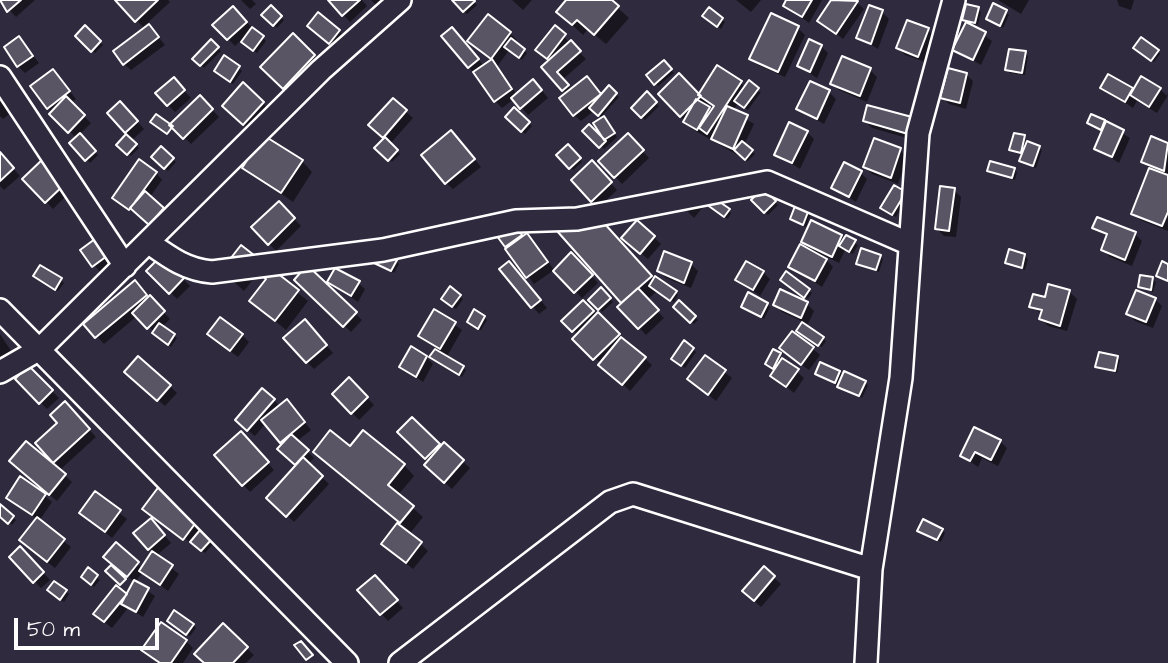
<!DOCTYPE html>
<html>
<head>
<meta charset="utf-8">
<style>
  body { margin:0 }
  #map { position:relative; width:1168px; height:663px; overflow:hidden; background:#2f2a3d; font-family:"Architects Daughter",sans-serif }
  canvas { display:block }
  .scale { position:absolute; left:14px; top:618px; width:145px; height:32px; box-sizing:border-box; border:4px solid #fff; border-top:0; padding-left:9px; font-size:21px; line-height:24px; white-space:nowrap; color:#fff; -webkit-text-stroke:5px #2f2a3d; paint-order:stroke }
</style>
</head>
<body>
<div id="map">
<canvas width="1168" height="663"></canvas>
<div class="scale">50 m</div>
</div>
<script>
const g = document.querySelector('canvas').getContext('2d');
g.lineJoin = 'round';
function fill(path, color) { g.fillStyle = color; g.fill(path, 'evenodd'); }
function stroke(path, color, width, dash) { g.strokeStyle = color; g.lineWidth = width; g.lineCap = dash ? 'butt' : 'round'; g.setLineDash(dash || []); g.stroke(path); }
fill(new Path2D(`
  M0,0H35L16,17Z
  M117,0H168L170,2L143,27Z
  M241,0H252L256,4L250,9Z
  M330,0H362L367,6L350,22Z
  M371,0H394L383,12Z
  M451,0H472L477,5L467,14Z
  M512,0H532L523,10Z
  M568,0H609L629,18L606,44L588,29L583,35L569,22Z
  M736,0H761L751,12Z
  M788,0H822L809,23L785,5Z
  M833,0H854L864,9L843,39L819,20Z
  M998,0H1029L1021,14Z
  M1117,0H1134L1131,10L1119,6Z
  M994,6L1009,15L1003,28L988,19Z
  M271,8L284,20L277,28L264,15Z
  M233,9L266,41L257,53L241,40L235,46L215,25Z
  M978,9L981,12L978,25L964,19Z
  M709,10L725,22L721,29L708,19Z
  M882,12L889,19L878,49L858,37Z
  M967,24L992,41L981,65L954,49Z
  M149,26L165,45L131,70L124,64Z
  M85,28L103,45L95,53L77,36Z
  M555,28L586,59L562,80L572,90L594,85L602,96L609,88L619,97L602,116L617,137L604,149L585,131L589,127L606,142L595,123L603,118L594,111L581,121L574,115L567,94L543,67L550,61L545,57Z
  M798,28L805,35L785,77L758,65L751,58Z
  M928,30L935,37L925,62L905,55L898,48Z
  M339,31L346,38L337,49L316,33Z
  M510,33L517,40L514,43L527,53L522,60L509,50L497,67L517,95L540,88L548,98L528,115L514,99L502,108L495,101L469,67L458,36L484,66L493,60L476,47Z
  M293,36L321,63L291,94L263,67Z
  M19,38L39,63L25,73L18,66Z
  M211,42L221,51L204,68L195,59Z
  M821,46L828,53L817,78L799,66Z
  M1139,51H1158L1160,54L1154,62Z
  M1025,53L1028,56L1025,75L1010,73L1007,70Z
  M664,62L674,73L658,86L648,75Z
  M239,68L242,71L233,84L219,73Z
  M870,70L877,77L867,102L839,90L832,83Z
  M53,71L76,99L70,103L91,123L79,135L98,155L90,163L72,143L77,139L48,108Z
  M966,74L973,81L966,109L949,104L942,97Z
  M1109,76L1135,91L1160,89L1167,96L1168,93V95L1157,113L1137,101L1133,108L1102,87Z
  M173,79L191,98L175,112L168,105Z
  M740,82L746,88L761,92L748,110L738,103L733,111L754,124L744,145L755,154L748,161L692,129L661,95L700,96ZM708,103L715,107L712,111L705,106Z
  M0,88L15,110L3,119L0,116Z
  M829,92L836,99L824,124L798,109Z
  M647,94L659,106L645,120L633,108Z
  M200,97L219,117L191,144L172,125Z
  M393,100L413,118L390,144L400,154L392,162L377,148L385,139L371,125Z
  M263,103L270,110L251,131L231,113Z
  M127,110L144,129L131,141L139,148L131,156L118,145L128,134L109,113Z
  M515,110L532,126L525,134L508,117Z
  M911,119L914,140L872,128L865,121Z
  M1104,122L1130,138L1119,163L1096,148L1104,131L1089,123Z
  M807,132L814,139L800,169L776,154Z
  M628,135L649,158L622,184L600,161Z
  M1024,137L1027,143L1042,150L1036,168L1024,163L1021,160L1023,155L1011,149Z
  M458,139L481,167L453,189L446,183Z
  M1152,139L1168,145V231L1140,220L1133,213L1150,169L1143,161Z
  M875,140L900,150L907,157L898,184L872,174L865,167Z
  M568,146L582,162L573,170L559,155Z
  M161,149L176,162L168,171L154,157Z
  M0,154L20,176L4,190L0,186Z
  M302,161L312,172L293,202L244,168Z
  M1014,169L1017,172L1015,180L989,170Z
  M599,170L617,190L599,207L592,200Z
  M156,173L162,180L150,197L170,216L157,230L114,198Z
  M861,173L867,179L856,202L834,188Z
  M25,179L72,190L53,209Z
  M894,187L908,196L896,217L886,211Z
  M763,190L778,205L768,215L753,200Z
  M954,190L961,197L956,237L944,236L937,229Z
  M692,196L703,207L694,218L683,207Z
  M279,203L301,226L276,251L254,228Z
  M815,203L806,227L792,219Z
  M711,207L729,210L731,213L728,219Z
  M812,223L858,245L853,254L845,250L839,263L821,254L833,267L822,287L790,266L813,252L803,242Z
  M515,225L524,238L527,235L534,242L554,270L534,284L506,246Z
  M605,225L655,281L678,295L674,302L657,291L647,300L664,318L646,335L620,307L624,303L560,231L574,233Z
  M1094,228L1135,234L1142,241L1132,266L1110,257L1103,250L1108,237Z
  M654,237L661,244L648,259L631,245Z
  M99,238L117,260L101,273L82,251Z
  M241,248L308,301L286,330L251,301L267,280L258,273L244,291L223,272Z
  M665,254L691,264L698,271L691,288L666,278L659,271Z
  M571,255L598,283L582,298L555,271Z
  M880,256L883,259L879,272L858,263Z
  M1025,256L1028,259L1025,270L1007,263Z
  M162,258L190,286L177,299L149,271Z
  M396,261L399,264L394,273L377,263Z
  M307,268L362,320L351,332L296,280Z
  M502,269L516,270L547,308L539,314Z
  M763,272L770,279L760,296L738,280Z
  M787,274L812,293L808,299L785,283Z
  M38,279L61,280L64,283L58,291Z
  M1153,279L1156,282L1153,292L1139,286Z
  M329,282L358,283L365,289L358,302Z
  M1050,286L1070,292L1077,299L1067,331L1048,326L1041,319L1042,314L1031,306L1046,299Z
  M142,289L170,319L162,327L177,338L171,347L137,316L104,344L86,324Z
  M601,290L613,302L602,312L591,300Z
  M781,292L807,304L814,311L808,324L782,312L775,305Z
  M749,295L770,307L764,319L743,307Z
  M460,296L463,299L456,309L446,302Z
  M1155,299L1162,306L1153,328L1135,321L1128,314Z
  M583,302L652,365L630,391L575,339L578,335L564,321Z
  M680,303L698,320L694,324L675,307Z
  M434,311L462,330L446,358L466,370L462,377L431,358L437,348L420,336Z
  M484,317L487,320L481,330L472,325Z
  M311,328L333,353L314,369L307,362Z
  M801,333L823,338L826,341L822,347Z
  M0,334L15,357L5,364L0,359Z
  M242,335L249,342L238,357L217,341Z
  M693,349L696,352L685,368L677,362Z
  M813,349L820,355L809,370L788,355Z
  M774,351L804,378L794,393L772,375L776,370L770,367Z
  M426,357L433,364L423,382L401,367Z
  M705,357L732,378L716,401L689,379Z
  M1117,357L1120,360L1117,373L1097,367Z
  M28,367L59,398L47,409L17,379Z
  M839,372L868,385L862,398L817,374Z
  M133,379L170,386L177,393L165,406Z
  M349,379L374,405L359,420L334,394Z
  M274,400L280,407L293,408L311,430L297,441L314,458L308,464L329,484L294,522L268,498L297,466L280,449L284,444L266,423L255,436L244,427Z
  M72,411L96,437L61,469L38,443Z
  M412,419L441,448L444,445L470,468L452,489L433,472L429,461L400,432Z
  M248,440L274,470L250,492L217,456Z
  M1000,441L1007,448L998,466L982,458L978,467L962,456Z
  M350,449L404,465L414,476L398,495L423,517L411,532L326,462Z
  M18,468L63,474L72,482L57,501Z
  M160,487L213,544L205,553L144,509Z
  M95,494L127,519L112,538L81,513Z
  M45,496L52,502L39,521L71,547L55,568L28,547L37,519L8,497Z
  M0,506L16,520L12,525L0,515Z
  M157,527L171,543L156,556L179,574L168,591L143,572L135,582L155,596L143,617L128,608L112,628L103,621L116,588L127,597L135,582L112,563L116,544L143,569L154,553L136,533Z
  M942,530L945,533L941,542L919,531Z
  M421,544L428,551L413,569L390,550Z
  M20,548L50,580L41,588L11,557Z
  M764,569L781,584L761,607L751,598Z
  M88,570L100,580L94,587L83,577Z
  M54,583L69,594L64,602L52,593Z
  M382,584L403,608L388,621L360,590Z
  M172,624L193,625L196,628L190,636Z
  M223,626L254,655L246,663H206Z
  M186,641L193,648L183,663H159L143,650Z`), '#0007');
const building = new Path2D(`
  M0,0H21L7,12Z
  M115,0H158L135,22Z
  M328,0H360L342,16Z
  M452,0H474L475,1L463,12Z
  M566,0H612L619,6L594,35L577,20L572,25L556,12Z
  M786,0H812L802,17L783,6Z
  M831,0L858,1L836,34L817,21Z
  M993,3L1007,10L1000,26L986,19Z
  M966,4L979,7L975,23L962,20Z
  M271,5L282,16L273,26L261,15Z
  M869,5L883,10L871,44L856,38Z
  M233,6L247,22L227,40L212,25Z
  M709,7L723,18L717,27L702,16Z
  M318,12L340,30L329,44L307,26Z
  M771,13L799,26L778,72L749,59Z
  M488,14L511,32L491,59L467,41Z
  M907,20L929,28L918,57L896,48Z
  M966,22L986,32L973,60L952,50Z
  M149,24L159,37L123,65L113,51Z
  M85,25L101,41L91,52L75,36Z
  M555,25L566,34L547,59L535,50Z
  M252,27L264,36L253,51L241,42Z
  M452,27L479,59L468,68L441,36Z
  M293,33L315,55L283,89L260,67Z
  M19,36L33,56L17,67L4,47Z
  M1141,37L1159,50L1151,61L1133,48Z
  M511,38L525,49L519,58L504,47Z
  M211,39L219,47L200,66L192,59Z
  M809,39L822,45L810,72L797,66Z
  M571,40L581,51L557,72L569,85L562,91L541,67Z
  M1009,49L1026,51L1022,73L1005,70Z
  M224,55L240,66L230,82L214,71Z
  M842,56L871,68L860,96L830,84Z
  M492,59L512,89L494,102L473,72Z
  M664,60L672,69L654,85L646,75Z
  M717,65L742,81L707,134L699,128L714,106L698,95Z
  M948,68L967,73L960,103L940,98Z
  M53,69L70,91L47,109L30,86Z
  M679,73L701,96L680,117L658,94Z
  M1108,74L1133,88L1125,102L1100,88Z
  M587,76L601,94L573,116L559,98Z
  M1141,76L1161,88L1149,107L1130,95Z
  M174,77L185,90L167,106L155,93Z
  M533,79L542,90L520,109L511,98Z
  M749,80L759,88L744,108L734,101Z
  M810,81L830,90L817,119L796,109Z
  M243,82L264,102L243,125L222,106Z
  M609,85L617,93L598,116L589,108Z
  M647,91L657,102L641,118L631,108Z
  M200,95L213,109L183,139L169,125Z
  M66,96L85,115L68,133L49,114Z
  M393,98L407,110L383,138L368,125Z
  M696,99L710,107L697,130L683,122Z
  M120,101L138,121L125,133L107,113Z
  M867,105L912,117L908,134L863,121Z
  M727,106L748,115L733,149L711,139Z
  M514,107L530,122L521,132L505,117Z
  M156,114L173,126L167,134L150,122Z
  M1091,114L1105,120L1101,130L1087,123Z
  M604,116L615,133L604,140L593,123Z
  M1106,121L1124,130L1112,157L1094,149Z
  M789,122L808,131L792,163L774,155Z
  M589,124L606,141L599,148L582,131Z
  M451,130L475,159L445,184L421,155Z
  M80,133L96,151L85,161L69,143Z
  M628,133L644,150L614,178L598,161Z
  M1014,133L1025,135L1021,153L1009,150Z
  M126,134L137,144L127,155L116,145Z
  M263,135L303,160L281,193L242,168Z
  M1151,136L1168,143L1164,171L1141,162Z
  M385,137L398,150L388,161L374,148Z
  M874,138L901,148L891,178L863,167Z
  M742,141L753,150L745,160L734,150Z
  M1027,141L1040,146L1033,166L1019,161Z
  M568,144L581,158L569,169L556,155Z
  M161,146L174,158L164,169L151,157Z
  M0,152L14,168L0,181Z
  M44,158L67,182L45,203L22,179Z
  M139,159L157,172L129,210L112,198Z
  M592,160L612,182L591,202L571,180Z
  M990,161L1015,168L1012,178L987,171Z
  M844,162L862,171L849,197L831,188Z
  M1149,168L1168,175V212L1162,226L1131,214Z
  M894,185L906,192L892,215L880,208Z
  M940,186L955,188L949,231L935,229Z
  M763,188L776,201L764,213L751,200Z
  M145,191L164,208L149,225L130,208Z
  M800,193L813,199L803,225L790,219Z
  M711,196L730,209L724,217L706,204Z
  M279,201L295,218L268,245L251,227Z
  M594,212L652,276L621,303L557,231L566,223L574,231Z
  M509,216L522,235L505,247L491,228Z
  M1097,217L1136,232L1125,260L1101,250L1107,234L1092,228Z
  M637,220L655,236L640,254L621,238Z
  M811,220L842,235L832,257L801,242Z
  M527,233L548,262L526,278L505,249Z
  M846,235L856,240L849,252L839,246Z
  M99,236L111,253L92,267L80,250Z
  M800,244L827,259L815,281L788,267Z
  M241,245L299,290L275,321L249,301L266,279L246,264L233,281L220,272Z
  M861,248L881,255L876,270L856,264Z
  M1009,249L1025,254L1022,268L1005,263Z
  M664,251L692,262L684,283L657,271Z
  M380,252L397,260L391,271L374,263Z
  M571,252L593,275L574,293L553,271Z
  M162,255L184,278L169,294L146,271Z
  M509,261L541,300L531,308L499,269Z
  M746,261L764,271L753,290L735,280Z
  M1162,261L1168,264V281L1156,276Z
  M40,265L62,278L55,290L33,276Z
  M307,265L357,312L343,327L294,280Z
  M335,268L360,281L351,296L327,282Z
  M786,271L810,289L804,298L780,280Z
  M1140,275L1153,277L1151,290L1138,287Z
  M655,276L677,291L670,301L649,286Z
  M135,280L147,295L95,338L83,324Z
  M1048,284L1070,290L1060,326L1039,319L1042,310L1029,307L1033,294L1045,297Z
  M450,286L461,295L452,307L441,299Z
  M601,287L611,298L598,310L588,300Z
  M638,288L659,310L638,329L617,307Z
  M780,289L808,302L801,318L773,305Z
  M1136,290L1156,298L1146,322L1126,314Z
  M748,292L768,303L761,317L741,307Z
  M150,295L165,311L147,329L132,313Z
  M583,300L594,311L572,332L561,321Z
  M679,300L696,316L690,323L673,307Z
  M434,309L456,322L440,349L418,336Z
  M474,309L485,316L478,329L467,322Z
  M598,312L620,334L593,360L572,339Z
  M220,317L243,334L230,351L207,334Z
  M305,319L327,345L306,363L283,338Z
  M802,322L824,337L818,346L796,331Z
  M159,323L175,334L168,345L152,333Z
  M792,331L814,347L801,365L779,348Z
  M621,337L646,357L622,385L598,365Z
  M684,340L694,348L681,366L671,359Z
  M411,346L427,356L416,377L399,367Z
  M435,349L464,366L459,375L429,357Z
  M773,349L781,353L773,369L765,364Z
  M1099,352L1118,356L1115,371L1095,367Z
  M705,355L726,370L708,395L687,379Z
  M138,356L171,385L157,401L124,372Z
  M782,358L799,369L786,387L770,376Z
  M820,362L840,371L835,383L815,374Z
  M28,365L53,390L39,404L15,379Z
  M844,371L866,381L859,396L837,387Z
  M349,377L368,397L351,414L332,394Z
  M262,388L275,399L247,431L235,420Z
  M287,399L305,422L280,443L261,420Z
  M65,401L90,429L53,463L35,443L57,423L50,415Z
  M412,417L440,444L425,459L397,432Z
  M974,427L1001,440L991,460L975,452L970,461L960,456Z
  M330,430L350,446L363,430L405,464L388,485L414,506L400,523L313,452Z
  M241,431L269,462L242,486L214,455Z
  M291,434L309,450L295,465L277,449Z
  M26,441L66,474L49,495L9,461Z
  M444,442L464,460L444,483L424,465Z
  M303,457L323,476L286,517L266,498Z
  M20,476L46,494L32,515L6,498Z
  M160,485L182,501L178,507L197,521L183,540L142,509Z
  M95,491L121,510L105,532L79,513Z
  M0,504L14,516L8,524L0,517Z
  M37,517L65,539L47,562L19,540Z
  M151,518L165,535L148,550L133,533Z
  M923,519L943,529L937,540L917,531Z
  M397,523L422,542L406,563L381,544Z
  M200,530L211,540L201,551L190,542Z
  M116,542L139,562L127,577L103,557Z
  M20,546L44,572L33,583L9,557Z
  M152,551L173,565L160,585L139,571Z
  M111,565L126,579L120,585L105,571Z
  M764,566L775,576L754,601L742,591Z
  M88,567L98,575L91,585L81,577Z
  M375,575L398,600L380,615L357,590Z
  M134,580L149,588L136,612L121,604Z
  M54,581L67,590L60,600L47,590Z
  M116,585L127,594L104,622L93,614Z
  M174,610L194,624L186,635L167,621Z
  M161,622L187,640L171,663H160L141,650Z
  M223,623L248,647L233,663H204L194,654Z
  M301,641L313,655L306,660L294,645Z`);
fill(building, '#595564');
stroke(building, '#fff', 2);
const minor = new Path2D(`
  M0,77L125,266
  M148,242C169,257 186,270 212,272L383,250L516,221L577,219L767,182L910,244
  M0,310L347,663
  M0,372L40,349L321,70L400,0
  M400,663L610,502L633,494L871,569
  M866,663L871,569L901,378L918,133L954,0`);
stroke(minor, '#fff', 26);
stroke(minor, '#2f2a3d', 21);
</script>
</body>
</html>
